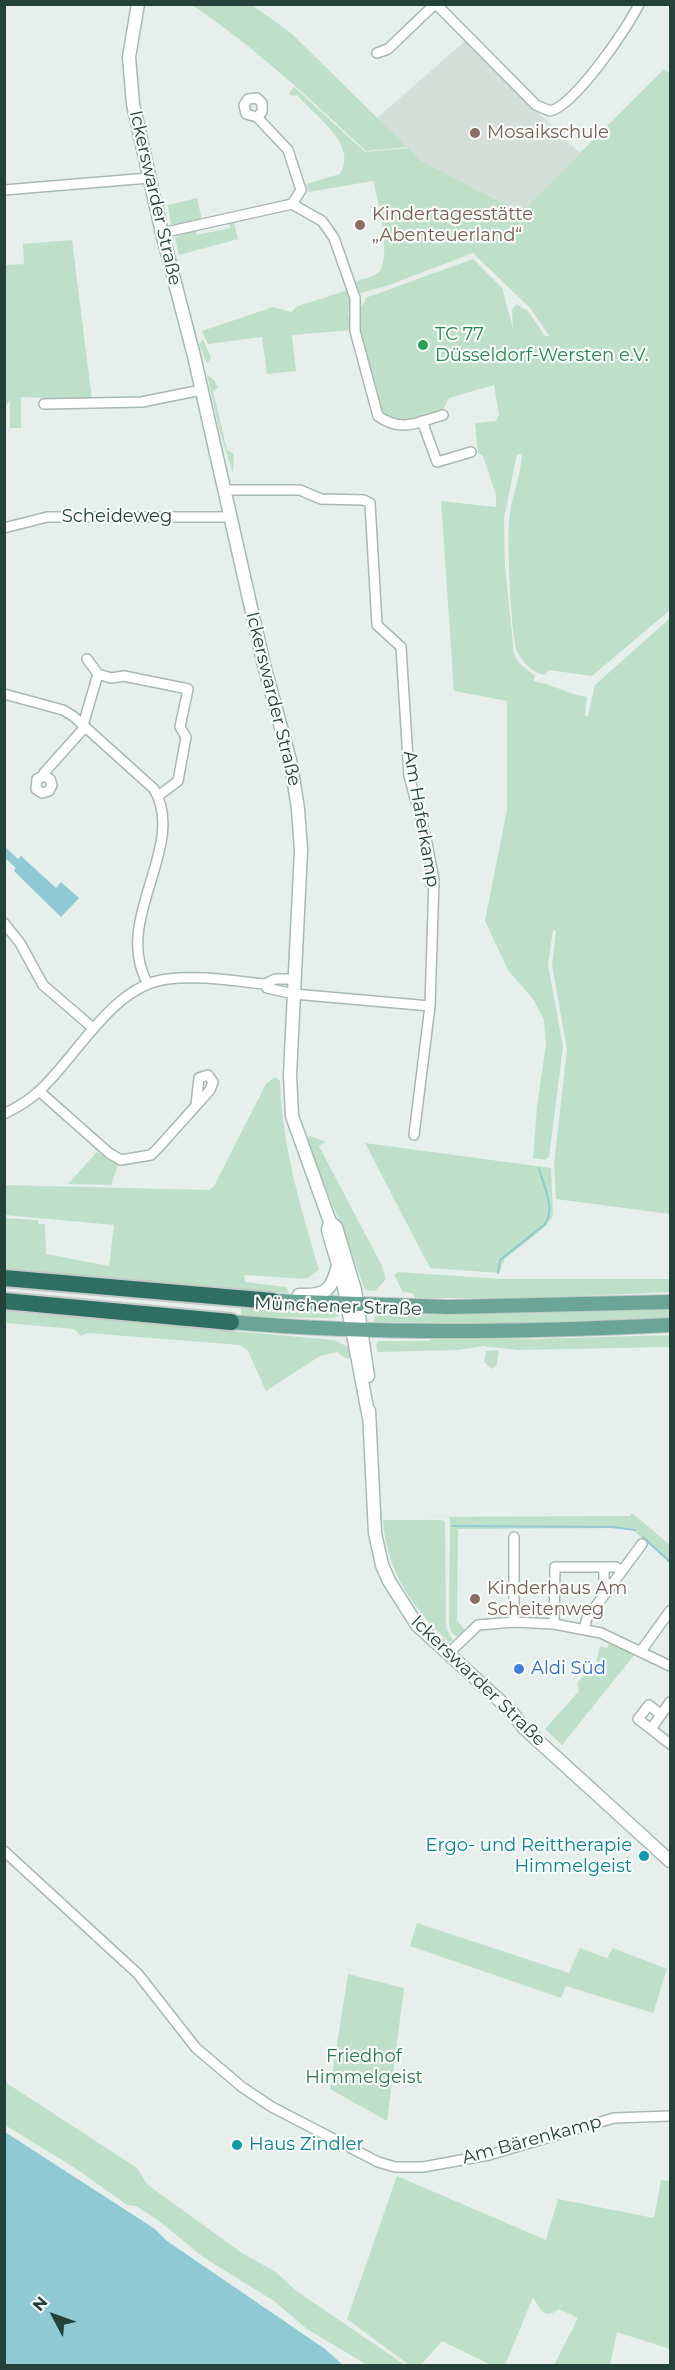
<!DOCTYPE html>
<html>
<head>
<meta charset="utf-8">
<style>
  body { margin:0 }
  #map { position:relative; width:675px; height:2370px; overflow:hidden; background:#e6efeb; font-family:Montserrat,sans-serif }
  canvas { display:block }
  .frame { position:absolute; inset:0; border:6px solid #24423a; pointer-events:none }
  .north { position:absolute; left:24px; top:2286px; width:60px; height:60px; -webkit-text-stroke:4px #f7fbf9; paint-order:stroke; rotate:311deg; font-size:16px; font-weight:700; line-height:24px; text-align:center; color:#24423a }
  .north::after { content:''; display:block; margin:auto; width:21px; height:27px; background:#24423a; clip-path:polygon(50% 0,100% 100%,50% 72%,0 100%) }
</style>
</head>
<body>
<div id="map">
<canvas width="675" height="2370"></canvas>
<div class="frame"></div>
<div class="north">N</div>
</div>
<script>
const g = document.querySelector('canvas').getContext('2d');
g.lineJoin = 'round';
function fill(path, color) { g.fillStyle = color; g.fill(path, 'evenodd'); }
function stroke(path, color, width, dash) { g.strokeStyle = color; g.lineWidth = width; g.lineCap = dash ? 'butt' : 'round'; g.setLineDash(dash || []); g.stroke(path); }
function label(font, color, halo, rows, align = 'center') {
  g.font = font + ' Montserrat,sans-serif'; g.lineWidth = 4.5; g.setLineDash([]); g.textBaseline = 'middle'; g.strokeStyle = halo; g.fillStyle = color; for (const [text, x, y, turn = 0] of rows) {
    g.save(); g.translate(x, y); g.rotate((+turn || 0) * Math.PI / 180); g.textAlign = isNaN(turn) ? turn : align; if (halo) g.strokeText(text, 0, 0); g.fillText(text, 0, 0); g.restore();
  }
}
fill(new Path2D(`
  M465,41L580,153L521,212L420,160L377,118Z`), '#d4dfda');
fill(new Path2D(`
  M192,5H252L291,33L407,147L366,151C310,99 255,47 192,5Z
  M664,69L670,73V610L592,676L549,670L544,675C533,673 522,662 517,651C511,636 507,542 509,522C510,499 521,477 522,454H517L504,518L505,566L514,654L520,664L535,676L533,681C553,684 567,694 587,697L585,716H588L595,685L670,618V1214L556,1199L554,1164L567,1050L552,965L556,931L553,930L548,965L563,1047L549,1157L545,1160L533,1158L537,1106L546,1045L544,1020L533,999L508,970L485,921L507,810V701L454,691L441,501L496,507V495L483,456L478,453L475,423L496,421L499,415L494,385L449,398L443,410L406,422L378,413L355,321L358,309L366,301L365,298L473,259L502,288L513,328L512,310L516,304L528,311L545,336H549L531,309L473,253L389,285L358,294L354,282C361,279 376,277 380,271C391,256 378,198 373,181L309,192L306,184L340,174C359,145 314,115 297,95L291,96L289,93L294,87L365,152L408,148L420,160L521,212Z
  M197,198L202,220L171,225L168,205Z
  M233,219L238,239L179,255L175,238L195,229L197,235L230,228L229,221Z
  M72,240L92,400L21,397V428H10V400L7,405L5,404V265L24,264L23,244Z
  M348,290L352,304L348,312L352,330L292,335L296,371L267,374L262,337L208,344L202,331L273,307L291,312L298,306Z
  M203,339L211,358L207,364L199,344Z
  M207,375L214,380L218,388L213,391L227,450L234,454L233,473L219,429Z
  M275,1077L280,1081C282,1146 301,1208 319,1270L306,1279L244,1275L245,1282L286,1287L289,1293L81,1278L5,1269L4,1218L38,1220V1224H45L46,1254L109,1266L114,1225L5,1215V1185L209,1190L214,1186L266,1084Z
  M310,1136L326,1142L319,1146L382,1266L386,1279L375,1291L366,1290L363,1285C347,1235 324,1188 307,1138Z
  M365,1143L551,1168L553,1216L547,1225L505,1259L499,1273L430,1268Z
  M97,1152L118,1165L111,1185L68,1184Z
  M398,1272L503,1279H670V1292L538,1298H415L412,1293L403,1292L394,1275Z
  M241,1306L332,1310L340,1316L332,1318L241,1317Z
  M670,1308V1319L522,1324L374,1322L375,1316Z
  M4,1311L334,1340L350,1348L353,1359L345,1358L337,1352L320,1356L266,1391L248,1351L240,1345L87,1333L81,1336L74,1329L5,1323Z
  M670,1335V1347L518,1350L484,1346L458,1350L378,1352L376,1344L378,1341H430L431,1338L536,1339Z
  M499,1350L497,1365L492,1369L484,1362L486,1351Z
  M632,1513L670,1545V1563L631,1528L458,1529L457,1620L465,1630L457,1637L451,1632L449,1624L450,1517H383L630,1516Z
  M383,1520H441L445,1522L446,1627L453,1641L449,1642C413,1609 386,1571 383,1520Z
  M609,1643L635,1654L562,1745L545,1729L579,1691L577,1683L596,1662L600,1646L607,1648Z
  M417,1923L569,1973L580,1948L607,1958L613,1948L667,1969L653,2013L566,1986L561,1998L410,1946Z
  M348,1974L404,1988L387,2121L330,2089Z
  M5,2082L137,2168L148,2185L242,2253L276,2272L295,2290L405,2365H367L307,2329L274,2301L203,2257L158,2220L136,2206L127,2205L75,2168L5,2125Z
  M397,2176L546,2240L558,2199L654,2218L661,2180L670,2181V2349L617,2332L610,2365H554L578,2318L559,2309C543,2322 539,2306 533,2297L505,2365H491L442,2341L421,2365H409L347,2319Z`), '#bfe0c8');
fill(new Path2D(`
  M5,847L18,859L21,856L56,888L61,882L79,898L61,917L14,871L16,868L5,858Z
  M5,2132L155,2229L167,2241L325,2349L343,2365H5Z`), '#8ec9d4');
stroke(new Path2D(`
  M498,1273L500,1260L544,1225C557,1210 543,1185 539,1168
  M453,1526L612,1527L635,1530
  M643,1537L670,1562`), '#8ec9d4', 2);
const street = new Path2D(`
  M436,4L536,105L550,111C574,106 628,28 639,4
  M377,53L388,49L435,4
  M257,117L262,112V103L257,98L248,99L244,105L246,114L257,117L288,150L301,190L292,204L322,221L334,238L355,298V331L378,416C402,433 418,422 443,415
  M4,190L149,178
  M162,233L292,204
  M44,404L142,402L201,390
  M422,421L437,462L471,452
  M4,528L47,517H230
  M87,659L98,674
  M4,694L63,710L73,716L154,789C188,847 111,920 148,984
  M83,725L98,674L111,678L124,676L188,689L180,727L186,737L178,781L158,796
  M44,776L50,779L52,785L49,791L42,793L36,789L37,779L44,776V773L85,727
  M4,923L20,943L43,985L93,1028
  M265,984L275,979H294
  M39,1091L109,1153L121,1160L151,1155L159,1147L210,1090L213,1082L208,1075L199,1078L196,1105
  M4,1114C16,1108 29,1101 39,1091C77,1057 112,985 168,979C200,975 233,981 265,984L267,988L294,994L430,1006L434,880L426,838L409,776L401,647L377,625L370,503L364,500L321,499L300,490H225
  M414,1135L430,1006
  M514,1537V1622
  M604,1567V1581L610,1586
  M554,1624L555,1567H616L621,1571
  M584,1629L587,1618L642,1544
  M641,1651L670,1611
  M448,1654L478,1625L514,1622L554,1624L601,1633L670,1666
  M661,1715L651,1729L638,1719L649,1705L661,1715L670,1702
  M651,1729L670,1744
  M4,1851L138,1974L196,2048L242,2087L272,2107L378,2162L395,2167H423L489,2155L614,2118L670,2116`);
const secondary = new Path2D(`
  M138,4L129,57L133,104L162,233L194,356L264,665L291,764L298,809L301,850L290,1075L292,1116L330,1222L328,1230L343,1282L369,1418
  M330,1222L336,1227L355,1290L368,1376
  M299,1295C325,1296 332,1291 338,1265
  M369,1411L375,1533L382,1565L389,1581L417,1625L510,1710L524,1728L670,1861`);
const primary = new Path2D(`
  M272,1301L448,1307L670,1302
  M231,1322C376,1335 525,1332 670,1325`);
const highway = new Path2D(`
  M4,1278L272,1301
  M4,1301L231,1322`);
stroke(street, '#a8b8b2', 12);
stroke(secondary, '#a4bbb3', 15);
stroke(primary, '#c2cac8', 16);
stroke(highway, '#c2cac8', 20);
stroke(street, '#fff', 9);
stroke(secondary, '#fff', 12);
stroke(primary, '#6aa596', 14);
stroke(highway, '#2f6f62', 16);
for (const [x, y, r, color] of [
  [475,133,6,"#8d6e63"],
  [360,225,6,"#8d6e63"],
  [423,345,6,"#2e9e5b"],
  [475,1599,6,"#8d6e63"],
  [519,1669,6,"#3f7fe0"],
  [644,1856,6,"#0f9aa8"],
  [237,2145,6,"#0f9aa8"]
]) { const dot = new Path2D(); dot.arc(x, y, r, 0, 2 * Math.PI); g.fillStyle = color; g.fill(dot); stroke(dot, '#f7fbf9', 2); }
label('18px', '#785e54', '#f7fbf9', [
  ["Mosaikschule",487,133],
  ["Kindertagesstätte",372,215],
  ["„Abenteuerland“",372,236],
  ["Kinderhaus Am",487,1589],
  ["Scheitenweg",487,1610]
], 'left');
label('18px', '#24423a', '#f7fbf9', [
  ["Ickerswarder Straße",155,198,77],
  ["Scheideweg",117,517],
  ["Ickerswarder Straße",273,699,76],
  ["Am Haferkamp",421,819,80],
  ["Münchener Straße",338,1307,2],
  ["Ickerswarder Straße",478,1681,44],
  ["Am Bärenkamp",532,2140,-15]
]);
label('18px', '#27864d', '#f7fbf9', [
  ["TC 77",435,335],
  ["Düsseldorf-Wersten e.V.",435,356]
], 'left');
label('18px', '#366cbe', '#f7fbf9', [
  ["Aldi Süd",531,1669]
], 'left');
label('18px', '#0d838f', '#f7fbf9', [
  ["Ergo- und Reittherapie",632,1846],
  ["Himmelgeist",632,1867],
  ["Haus Zindler",249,2145,"left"]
], 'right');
label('18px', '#2d7a4b', '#f7fbf9', [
  ["Friedhof",364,2057],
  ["Himmelgeist",364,2078]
]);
</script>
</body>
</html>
